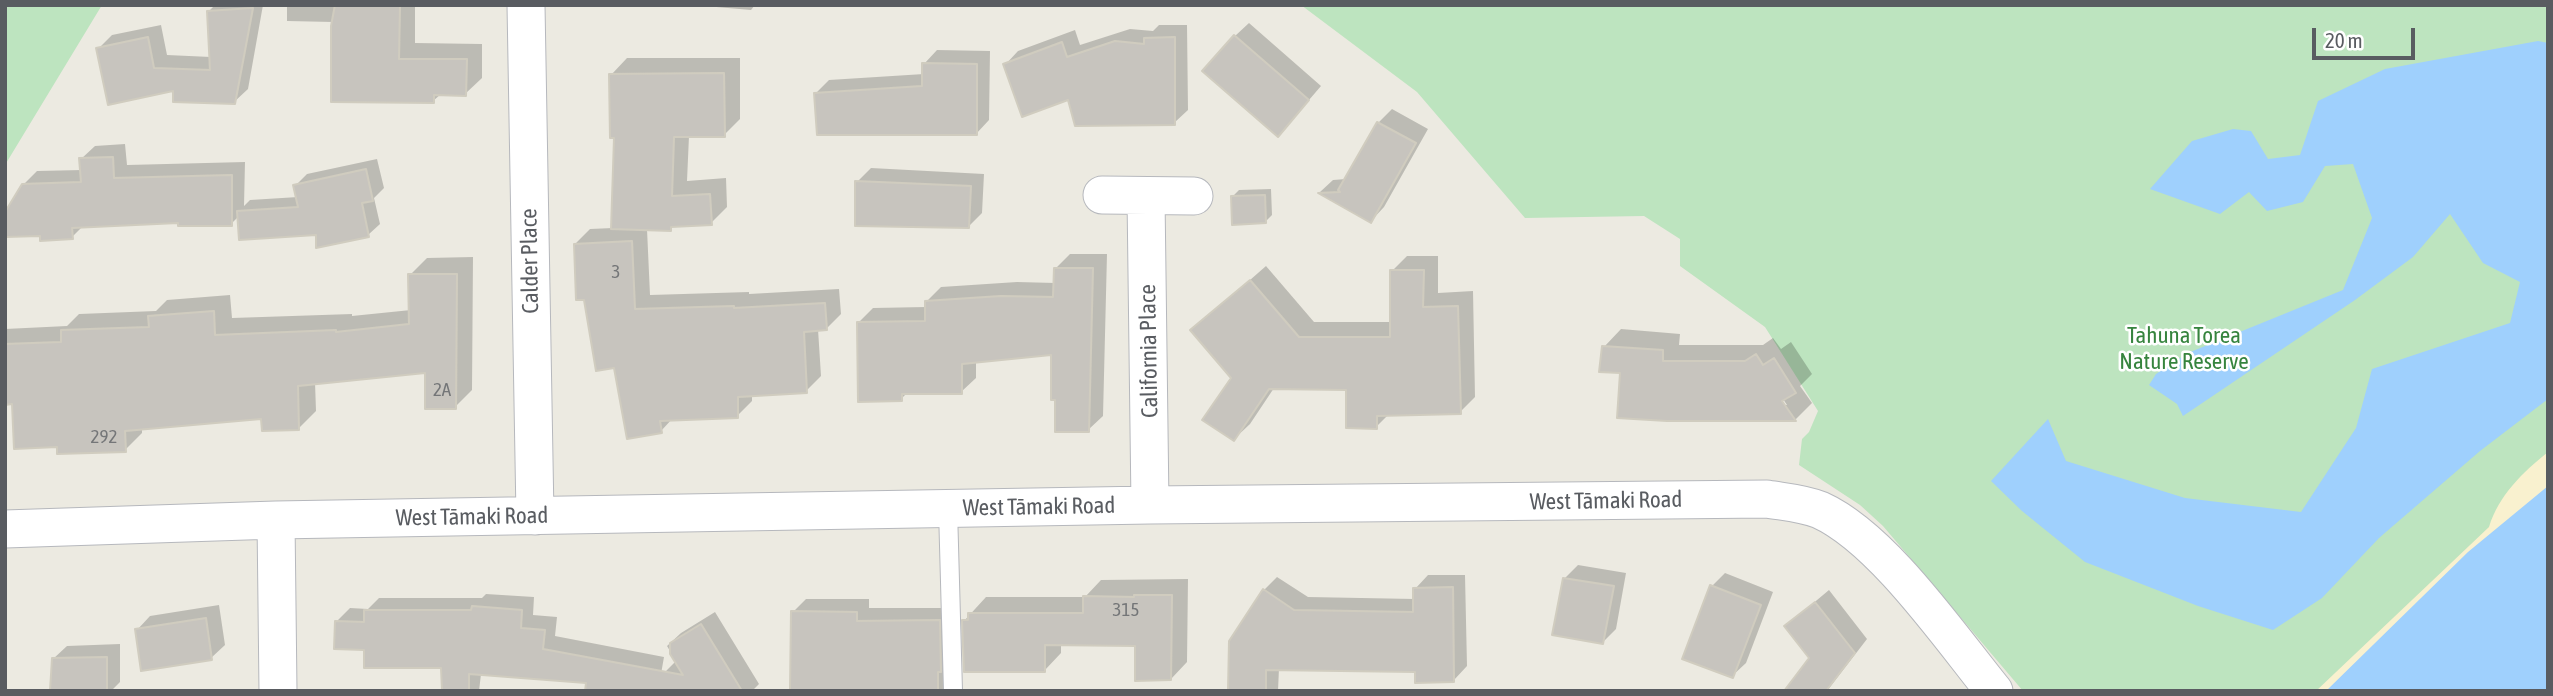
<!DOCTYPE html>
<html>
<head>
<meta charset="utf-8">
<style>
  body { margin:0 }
  #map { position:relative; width:2553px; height:696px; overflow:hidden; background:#eceae1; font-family:"Asap Condensed",sans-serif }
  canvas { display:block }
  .frame { position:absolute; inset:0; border:7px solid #595c61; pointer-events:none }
  .scale { position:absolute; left:2312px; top:28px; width:103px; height:32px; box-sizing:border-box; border:4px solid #595c61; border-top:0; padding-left:9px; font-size:21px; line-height:24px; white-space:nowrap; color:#595c61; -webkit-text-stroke:5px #fff; paint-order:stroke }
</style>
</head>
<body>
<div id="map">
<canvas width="2553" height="696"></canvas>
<div class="frame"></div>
<div class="scale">20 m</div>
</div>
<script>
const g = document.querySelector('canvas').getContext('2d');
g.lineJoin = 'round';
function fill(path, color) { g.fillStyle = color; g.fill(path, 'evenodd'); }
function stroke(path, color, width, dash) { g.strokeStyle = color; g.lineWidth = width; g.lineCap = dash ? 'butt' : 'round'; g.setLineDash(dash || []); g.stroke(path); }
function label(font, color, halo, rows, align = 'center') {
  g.font = font + ' "Asap Condensed",sans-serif'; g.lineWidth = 5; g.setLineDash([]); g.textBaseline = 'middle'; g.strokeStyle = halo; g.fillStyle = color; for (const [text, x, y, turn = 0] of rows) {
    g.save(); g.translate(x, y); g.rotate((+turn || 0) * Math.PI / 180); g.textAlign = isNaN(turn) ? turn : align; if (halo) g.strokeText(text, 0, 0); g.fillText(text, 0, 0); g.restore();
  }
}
fill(new Path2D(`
  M5,5H102L5,165Z
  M1301,5H2548V691H2023L1883,526L1860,505L1799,465L1802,439L1809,432L1818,411L1765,327L1680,266V239L1644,216L1525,218L1417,92Z`), '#bde4bf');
fill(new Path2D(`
  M2548,452V486L2532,507L2369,691H2316L2489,527C2499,495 2522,473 2548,452Z`), '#f9f1cf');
fill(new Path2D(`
  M2538,41L2548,43V399L2480,451L2379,538L2322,598L2273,630L2198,606L2085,562L2022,511L1991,481L2048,419L2066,461L2185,498L2301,512L2356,428L2372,369L2510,323L2520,282L2483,263L2450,214L2413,257L2355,300L2183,416L2177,404L2149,385L2156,374L2188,353L2343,290L2372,218L2353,164L2325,166L2303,202L2267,211L2249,192L2220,214L2150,189L2192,141L2233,129L2251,131L2268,159L2300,155L2318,101L2385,69Z
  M2548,486V691H2326L2468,552Z`), '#9fd0fd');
fill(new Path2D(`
  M215,5H263L248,89L234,102L175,89L98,49L112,35L161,25L167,55L211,57L208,12Z
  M287,5H415V43L482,44V78L465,94H441L433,101L333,22L287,21Z
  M693,5H755L751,10Z
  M1249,23L1321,86L1291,121L1235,36Z
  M1159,25H1187L1188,110L1174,123L1069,98L1005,65L1018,51L1075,30L1080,45L1130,29L1153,31Z
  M937,50L990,51L989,120L976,134L816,93L829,80L924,74V64Z
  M627,58H740V119L724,135L689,136L687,181L726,178L727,207L711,223L674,225L670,229H647L650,295L749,292V294L839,289L841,314L826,329H818L821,376L806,391L752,395V401L737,416L673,418L661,431L616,366L575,244L590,229L613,228L616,136L611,75Z
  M1392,109L1428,129L1384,207L1371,221L1320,192L1333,180L1346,179L1378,123Z
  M125,144L127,165L245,162L244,206L250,200L298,197L295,186L307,174L377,159L384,188L374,198L380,224L368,235L318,233L239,216L231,224L180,221L83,226L72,237L23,185L37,171L82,170L81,159L95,146Z
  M871,168L984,174L982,213L969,226L857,182Z
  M1271,189L1272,215L1265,222L1232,197L1239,190Z
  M1070,254H1107L1103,416L1088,430L1053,353L976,361V378L961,392H908L901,399L858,323L873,308L926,307V302L941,287L1017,282L1056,283V268Z
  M1407,256H1438V293L1473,291L1475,397L1460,412L1389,414L1376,427L1348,388H1274L1250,424L1234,439L1233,377L1193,330L1266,266L1314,322H1391L1392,271Z
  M473,257L472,390L455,407L427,371L315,382L316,411L299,428L263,417L142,428V433L125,450L59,445L13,402L5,403V329L67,326L79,314L156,311L167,300L230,295L232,318L352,314V316L411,310L410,275L427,258Z
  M1621,329L1680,334L1679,345H1763L1773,338L1781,349L1791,342L1812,374L1800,386L1812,403L1795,420H1667L1622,372L1604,347ZM1779,393L1787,405H1783Z
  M1578,565L1626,573L1616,629L1603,642L1565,578Z
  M1725,573L1773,592L1746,663L1732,676L1712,586Z
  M1428,575H1465L1467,666L1454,680L1416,671L1279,668L1278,691H1230L1264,590L1277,577L1308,597L1415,599V589Z
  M1188,579L1187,662L1171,679L1136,645L1061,643V653L1045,670L964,621L986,597H1085L1101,580Z
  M1829,590L1867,639L1827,691H1786L1811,658L1786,626Z
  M486,594L534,597L533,615L557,617L555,636L664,657L658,691L589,682L481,674L479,691H443V666L366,648L337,621L350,608L368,609L379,598H482Z
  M806,599H869V608H952L951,683L943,691H887L793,612Z
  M219,605L225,645L211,658L137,630L150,616Z
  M715,612L759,684L752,691H678L665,672L676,661L667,646L681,633Z
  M120,644V682L111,691H52L53,659L67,646Z`), '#0003');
const building = new Path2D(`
  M335,5H400L399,59H467L466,96L434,95V103L331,102V26Z
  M253,8L235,104L173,102V91L108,105L96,48L148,37L154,68L210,70L207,11Z
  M1234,35L1309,100L1278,137L1202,71Z
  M1175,37V125L1075,126L1068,100L1022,117L1003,64L1062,42L1067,57L1115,41L1144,44V38Z
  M922,63L977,64V135H817L814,93L922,86Z
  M724,73L725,137H674L672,196L710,194L712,225L671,227V231L611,229L614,138H610L609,74Z
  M1377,122L1416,143L1371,223L1318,193L1340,192L1338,190Z
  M113,157L114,178L232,175V226H178V223L72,228L73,239L40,241V236L5,237V212L22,184L81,182L79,158Z
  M366,169L373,201L362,203L369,237L316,248V235L239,240L237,211L298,207L293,185Z
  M855,181L971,186L969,228L855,226Z
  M1265,195L1266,223L1232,225L1231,196Z
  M632,241L635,309L734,306V308L825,303L827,330L804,332L807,393L738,397V418L660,421L662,433L627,439L614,368L596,371L584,300H576L574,244Z
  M1054,268H1093L1089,432H1055V400H1051V355L962,364V394H902V401L858,402L857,322L925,321V301L1001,296L1053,297Z
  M1390,270H1424L1423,307L1458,306L1461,414L1377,416V429L1346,428V390L1269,389L1234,441L1202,420L1231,378L1190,330L1250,280L1299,337H1390Z
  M408,274H457L456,409H425V373L298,386L299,430L262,431L261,419L125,431L126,452L57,454V447L14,449L12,404L5,405V344L61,342V330L149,327L148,316L214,311L215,335L336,330V332L409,324Z
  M1602,346L1663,350V361H1745L1756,354L1763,365L1774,358L1796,393L1782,401L1796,421H1667L1617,418L1620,373L1599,372Z
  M1563,578L1614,586L1603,644L1552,635Z
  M1710,585L1761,605L1733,678L1682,659Z
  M1453,587L1454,682L1415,683V672L1266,670V691H1228L1229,641L1263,589L1294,610L1413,612V588Z
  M1134,595H1172L1171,680L1135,681V646L1045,645V672H964L962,620H968V613H1083V596L1134,597Z
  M1815,602L1855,653L1826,691H1784L1809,658L1784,626Z
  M472,606L522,610L521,628L545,630L543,649L683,675L670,654V643L701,624L742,691H585L586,683L469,674V691H442L441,668H364V650L334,649L335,621L364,622V610H471Z
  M791,611L857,612V621L940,620L941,672H938V691H790Z
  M206,618L212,660L141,671L135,629Z
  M107,657V691H50L52,658Z`);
fill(building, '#c7c4be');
stroke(building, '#d0ccbf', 2);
const lane = new Path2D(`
  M948,509L953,691`);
const street = new Path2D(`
  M526,5L535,516
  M1102,195L1194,196
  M1146,197L1150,505
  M276,520L278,691
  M5,529L276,520L1150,505L1767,499C1785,502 1803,503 1820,510C1882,538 1950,637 1994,691`);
stroke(lane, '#b6b8bd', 20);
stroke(street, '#b6b8bd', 39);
stroke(lane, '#fff', 18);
stroke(street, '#fff', 37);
label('19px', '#747678', null, [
  ["3",616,272],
  ["2A",442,390],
  ["292",104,437],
  ["315",1126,610]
]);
label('23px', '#595c61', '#fff', [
  ["Calder Place",530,261,-91],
  ["California Place",1149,351,-91],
  ["West Tāmaki Road",1606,501,-1],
  ["West Tāmaki Road",1039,507,-1],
  ["West Tāmaki Road",472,517,-1]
]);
label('23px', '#36843e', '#fff', [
  ["Tahuna Torea",2184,336],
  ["Nature Reserve",2184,362]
]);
</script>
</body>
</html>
